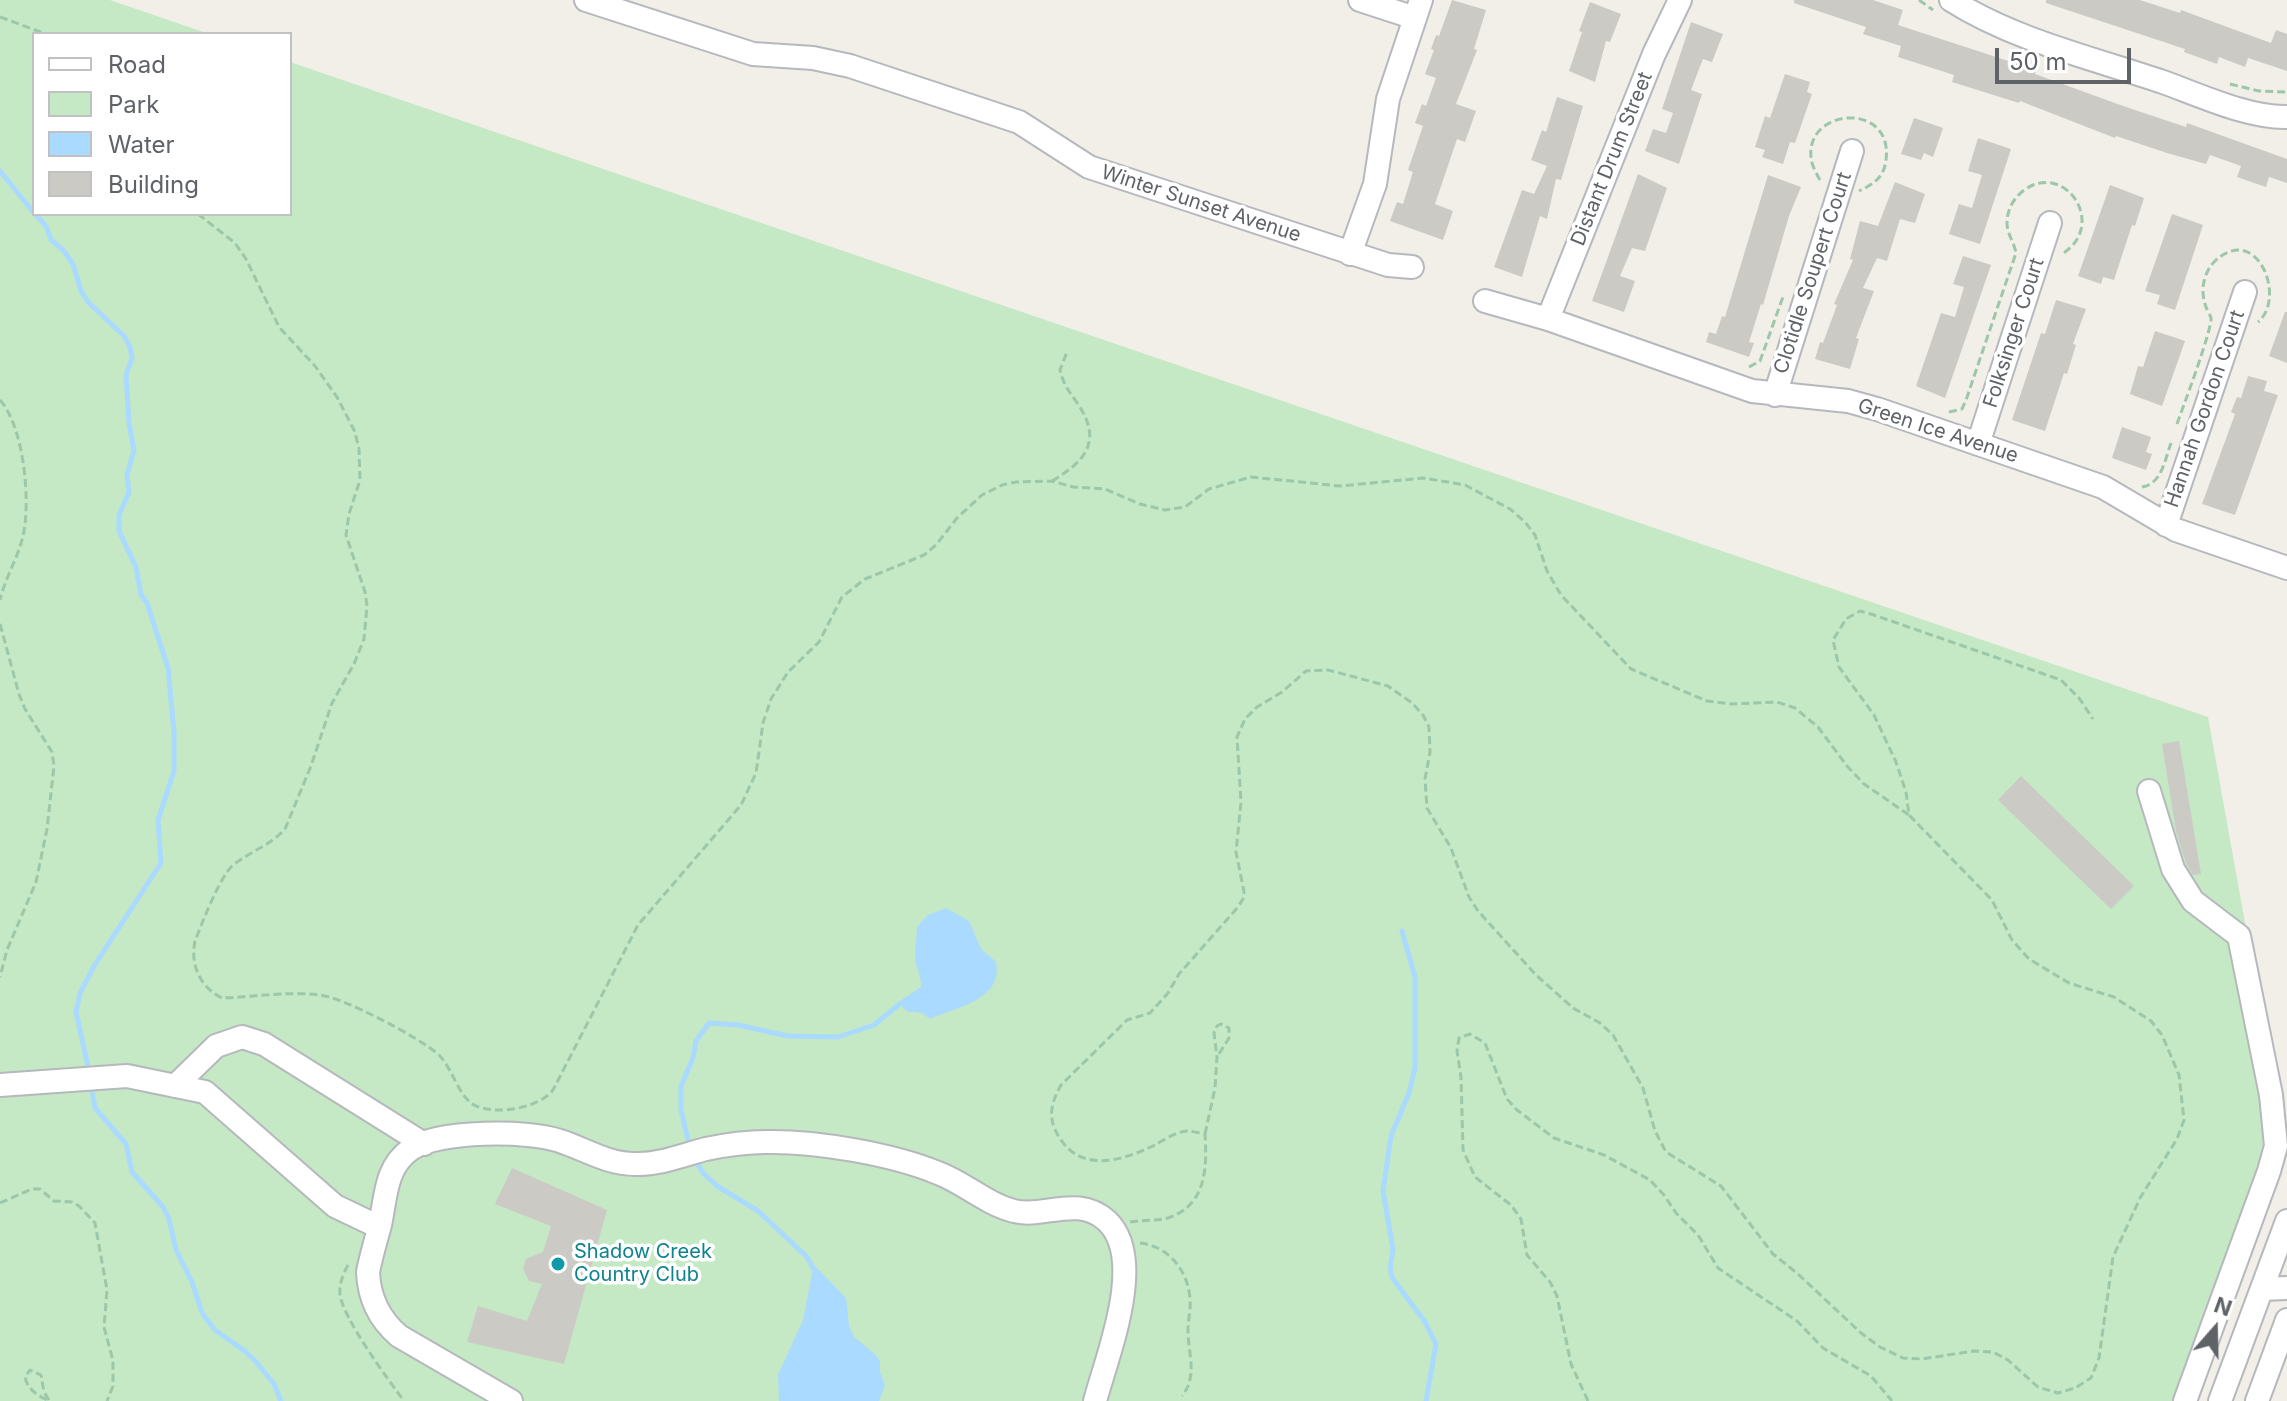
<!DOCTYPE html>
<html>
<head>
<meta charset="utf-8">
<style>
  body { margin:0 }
  #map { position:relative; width:2287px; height:1401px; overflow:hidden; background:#f1efe8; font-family:Inter,sans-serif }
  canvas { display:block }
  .legend { position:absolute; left:32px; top:32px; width:260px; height:184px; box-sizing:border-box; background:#fff; border:2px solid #bfc1c3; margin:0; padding:10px 14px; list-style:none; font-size:24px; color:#5f6368 }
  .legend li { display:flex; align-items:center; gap:16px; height:40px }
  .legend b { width:40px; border:2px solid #bfc1c3 }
  .north { position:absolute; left:2175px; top:1289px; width:80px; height:80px; -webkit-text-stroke:6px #fff; paint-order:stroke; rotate:20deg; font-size:22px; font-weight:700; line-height:32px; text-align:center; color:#5f6368 }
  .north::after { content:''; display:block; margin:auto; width:28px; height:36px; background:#5f6368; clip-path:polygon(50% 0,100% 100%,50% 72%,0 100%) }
  .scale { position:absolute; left:1995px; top:48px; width:136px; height:36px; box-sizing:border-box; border:4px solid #5f6368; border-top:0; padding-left:10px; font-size:24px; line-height:28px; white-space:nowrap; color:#5f6368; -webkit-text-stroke:6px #fff; paint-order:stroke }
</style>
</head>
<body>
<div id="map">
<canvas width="2287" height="1401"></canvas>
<ul class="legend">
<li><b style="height:10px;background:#fff"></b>Road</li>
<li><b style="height:22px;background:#c5e8c5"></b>Park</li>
<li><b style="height:22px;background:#aadaff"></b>Water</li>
<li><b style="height:22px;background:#cccac5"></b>Building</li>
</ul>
<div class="north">N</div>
<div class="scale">50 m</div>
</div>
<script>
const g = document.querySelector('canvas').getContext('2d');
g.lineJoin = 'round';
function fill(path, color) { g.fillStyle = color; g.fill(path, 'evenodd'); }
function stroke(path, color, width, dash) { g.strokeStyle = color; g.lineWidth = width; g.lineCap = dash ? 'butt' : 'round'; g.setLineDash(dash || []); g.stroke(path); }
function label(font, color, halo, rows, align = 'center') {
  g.font = font + ' Inter,sans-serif'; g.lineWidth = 7; g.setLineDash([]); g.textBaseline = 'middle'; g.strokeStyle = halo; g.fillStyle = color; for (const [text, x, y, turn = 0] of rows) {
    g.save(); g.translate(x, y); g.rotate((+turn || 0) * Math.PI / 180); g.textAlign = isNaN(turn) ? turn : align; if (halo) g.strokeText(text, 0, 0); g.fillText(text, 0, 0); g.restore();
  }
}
fill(new Path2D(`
  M0,0H110L209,34H34V214H290V62L2208,717L2282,1129L2177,1401H0Z`), '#c5e8c5');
fill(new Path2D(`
  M946,908L969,921L981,949L996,962C1003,1001 956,1007 930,1019L922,1013C911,1011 905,1015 900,1001L921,987C922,976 914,964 915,954C915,945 917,937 917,927L928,915Z
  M813,1268H817L846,1298L849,1326L854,1337L876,1355L880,1362V1372L885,1385L879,1401H779L778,1375L803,1320Z`), '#aadaff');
stroke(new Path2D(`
  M0,171L34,213
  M35,214L46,226L51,240L63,250L73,264L81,291L88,302L124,336L130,347L132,358L126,375L129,423L134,450L127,475L129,492L119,515V531L136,567L141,595L147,603L168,668L174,732V771L158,820L161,863L94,966L80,993L76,1012L89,1071
  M1402,931L1415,977V1068L1409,1093L1391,1136L1383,1191L1393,1249L1390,1270L1393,1279L1425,1322L1436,1344L1426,1401
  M91,1085L95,1108L126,1144L132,1172L163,1207L169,1219L176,1250L192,1282L202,1313L215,1330L246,1352L257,1363L274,1384L281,1401
  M688,1140L681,1110V1086L693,1058L696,1041L709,1023L738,1025L788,1036L838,1037L874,1025L901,1003
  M695,1160L703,1173L717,1186L758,1211L807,1257L813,1268`), '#aadaff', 5);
fill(new Path2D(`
  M1452,0L1486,10L1474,49L1477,50L1456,104L1476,111L1465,142L1457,139L1435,204L1453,211L1443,240L1390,221L1397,202L1403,204L1413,172L1408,170L1423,126L1415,123L1422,104L1426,106L1436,78L1425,74L1434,50L1431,49L1436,35L1439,36Z
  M1794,0H1873L1903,10L1898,25L2036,70L2035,74L2126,107L2186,127L2187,123L2287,159V183L2269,177L2266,187L2237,177L2241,166L2210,155L2206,164L2167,153L2116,136L2115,138L2020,101L2019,103L1952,82L1954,75L1898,57L1901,46L1863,34L1866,27L1794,3Z
  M2046,0H2140L2180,13L2181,10L2271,43L2276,30L2287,34V71L2248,58L2245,67L2219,57L2217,64L2184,52L2185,49L2046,3Z
  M1590,2L1621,14L1610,42L1606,41L1595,82L1569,71L1582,32L1579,31Z
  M1691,22L1723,34L1712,62L1703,59L1691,90L1702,94L1679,164L1645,151L1653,129L1666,133L1673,113L1662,109Z
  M1785,74L1810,82L1807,92L1812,94L1795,143L1790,142L1783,164L1762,157L1765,150L1755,147L1765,116L1770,118Z
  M1557,97L1583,106L1561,180L1556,179L1547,219L1540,216L1522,277L1494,267L1522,190L1534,194L1547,166L1531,160L1542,130L1546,132Z
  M1914,118L1943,128L1933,157L1924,153L1921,160L1901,154Z
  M1978,138L2011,149L1980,244L1949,234L1959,204L1972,208L1982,175L1968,171Z
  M1638,174L1667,188L1645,251L1632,248L1620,276L1635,281L1624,312L1592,301Z
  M1768,175L1801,187L1789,216L1763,305L1761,304L1749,342L1754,343L1749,357L1706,342L1709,332L1716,334L1722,316L1725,317Z
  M1895,182L1925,194L1915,223L1900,219L1887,261L1877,258L1863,288L1874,291L1856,338L1859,339L1850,369L1815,359L1820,342L1823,343L1837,305L1834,304L1853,260L1850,259L1860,221L1878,226Z
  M2110,185L2144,198L2135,226L2132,225L2114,280L2103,277L2101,284L2078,276Z
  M2172,214L2203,225L2175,310L2157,304L2160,295L2145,291Z
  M1963,256L1991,265L1945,398L1916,386L1941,313L1955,317L1964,287L1953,284Z
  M2056,300L2086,309L2073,344L2076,345L2067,374L2064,373L2045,431L2012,420L2041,333L2045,334Z
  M2285,312H2287V363L2269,356Z
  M2155,331L2185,341L2162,406L2130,394L2138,366L2143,367Z
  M2248,376L2267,381L2264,391L2278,395L2235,515L2202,504L2235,414L2231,412L2237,397L2241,398Z
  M2122,427L2151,437L2146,452L2152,454L2146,470L2112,458Z
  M2179,741L2201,874L2193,875L2186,863L2176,831L2162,744Z
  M2021,776L2134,886L2111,909L1998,800Z
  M512,1168L607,1210L564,1364L467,1342L478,1306L527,1321L542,1284L529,1281L523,1269L526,1259L543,1252L551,1226L495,1204Z`), '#cccac5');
const minor = new Path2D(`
  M586,0L753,54L813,58L850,66L1019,122L1089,167L1388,265L1412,267
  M1360,0L1415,18
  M1951,0C2014,40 2092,58 2163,82C2199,95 2248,118 2287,117
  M1350,254L1375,184L1388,99L1421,0
  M1485,301L1548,319L1752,391L1848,401L1877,409L2103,487L2176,530L2287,568
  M1548,319L1654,54L1680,0
  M1775,395L1852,151
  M1978,444L2050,223
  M2166,525L2245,292
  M2149,791L2173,869L2193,901L2239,936L2271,1095L2276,1146L2269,1171L2185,1401
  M0,1085L127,1076L205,1092L335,1206L379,1227
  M175,1086L216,1046L242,1037L264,1044L424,1144
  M2262,1289L2287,1288
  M511,1401L399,1336C379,1319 369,1298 368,1272C371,1256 376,1240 380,1225C386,1197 385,1167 411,1149C438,1130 530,1130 560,1141C585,1149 607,1164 635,1164C659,1165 683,1155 706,1149C725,1145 747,1142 766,1142C816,1141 892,1154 938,1173C965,1183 986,1204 1014,1211C1043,1219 1078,1194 1107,1221C1147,1259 1107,1356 1095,1401
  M2220,1401L2287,1221
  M2257,1401L2287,1320`);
stroke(minor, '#b5b8bc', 26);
stroke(new Path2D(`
  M1919,0L1933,10
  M0,17L46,34
  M2230,84L2259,91L2287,92
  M1820,180C1817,175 1814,169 1812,163C1799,108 1894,99 1886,160C1884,177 1874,184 1859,191
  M198,214L235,243L246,259L279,327L315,366L337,397L355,432L359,449L360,480L349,514L346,535L365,592L367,606L364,639L354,664L332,703L311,766L285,829C271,845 249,852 232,866C219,879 202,923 195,941C190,965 200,987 222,998C254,997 288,991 320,995C343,997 422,1039 439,1055C453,1069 458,1096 474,1105C496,1116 539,1108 553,1090L638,925L741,805L756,773L763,723L771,699L788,672L819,642L842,597L865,579L924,555L936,545L957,518L982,495L1002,485L1016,482L1052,481L1073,487L1105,489L1140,504L1165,510L1185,507L1209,489L1251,477L1340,486L1423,478L1465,485L1510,509L1525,522L1535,535L1547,571L1561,595L1631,669L1707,701L1732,704L1777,702L1795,708L1818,727L1847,766L1864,784L1909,815
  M1749,367L1760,361L1784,294
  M0,400C24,427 31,501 23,536C18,558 5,578 0,600
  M1949,412L1962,409L1966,400L2016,253C2014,242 2007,234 2007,223C2007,210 2013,199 2023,191C2064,159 2109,225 2062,254
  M2177,424C2183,407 2212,330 2211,318C2210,315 2207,310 2206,307C2200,291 2203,273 2215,261C2257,222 2287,298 2258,322
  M1052,481C1085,461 1103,442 1078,404C1070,393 1063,384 1060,370L1067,352
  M2142,487C2162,484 2165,459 2171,443
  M0,624L19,694L25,709L52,752L54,766L47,829L36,882L7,950L0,977
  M1205,1134L1215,1088L1217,1057L1214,1033L1217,1026L1221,1024L1229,1028V1038L1217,1057
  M0,1203L32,1189H40L54,1201L72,1202L79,1206L95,1223L107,1290L104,1327L113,1361V1386L107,1401
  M1130,1222C1143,1220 1156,1221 1168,1218C1207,1205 1207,1167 1205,1134C1199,1133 1192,1131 1187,1131C1174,1132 1163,1141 1153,1146C1121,1161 1081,1173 1059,1137C1047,1118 1051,1103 1061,1085L1127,1020L1150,1013L1168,993L1179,974L1238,907L1243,899L1244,892L1236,852L1241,802L1237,737L1245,719L1257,707L1282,692L1306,671L1328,670L1388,686L1412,703L1423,715L1429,727L1430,752L1425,779L1427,808L1451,848L1469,897L1478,911L1536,975L1573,1008L1600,1023L1613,1035L1643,1088L1655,1131L1666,1152L1721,1186L1773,1254L1798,1274L1861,1333L1880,1347L1903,1358L1922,1359L1974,1351L1993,1352L2008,1360L2038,1387L2058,1393L2075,1388L2091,1378L2099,1358L2113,1257L2140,1198L2177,1139L2184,1120L2179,1075L2162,1035L2151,1021L2114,997L2069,983L2029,959L2012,940L1992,900L1909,815L1906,792L1896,762L1874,715L1839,667L1833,640L1846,619L1860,611L1871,614L2061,680L2079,698L2093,719
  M1140,1243C1168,1246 1188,1270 1190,1299C1191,1309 1188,1320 1188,1330C1188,1354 1198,1376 1182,1396
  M348,1265C343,1274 339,1284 340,1294C342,1317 389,1381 404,1401
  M49,1400L44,1392L41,1375L30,1370L25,1377C27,1389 39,1397 50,1401
  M1588,1401L1571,1364L1557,1296L1550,1282L1527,1255L1521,1219L1511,1205L1475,1177L1463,1150L1461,1077L1457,1051L1459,1038L1470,1034L1485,1043L1507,1099L1517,1110L1554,1138L1604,1155L1650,1180L1664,1195L1676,1213L1698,1235L1718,1268L1797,1321L1823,1348L1871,1376L1892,1401`), '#9cc7a9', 3, [8, 4]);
stroke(minor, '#fff', 22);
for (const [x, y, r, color] of [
  [558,1264,8,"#0f9aa8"]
]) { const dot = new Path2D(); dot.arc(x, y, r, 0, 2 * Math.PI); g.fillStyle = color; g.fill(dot); stroke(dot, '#fff', 3); }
label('20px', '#5f6368', '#fff', [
  ["Distant Drum Street",1612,159,-68],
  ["Winter Sunset Avenue",1201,204,18],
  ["Clotidle Soupert Court",1813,273,-72],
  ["Folksinger Court",2014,333,-72],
  ["Hannah Gordon Court",2205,409,-71],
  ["Green Ice Avenue",1938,431,18]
]);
label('20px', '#0d838f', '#fff', [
  ["Shadow Creek",574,1252],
  ["Country Club",574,1275]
], 'left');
</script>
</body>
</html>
